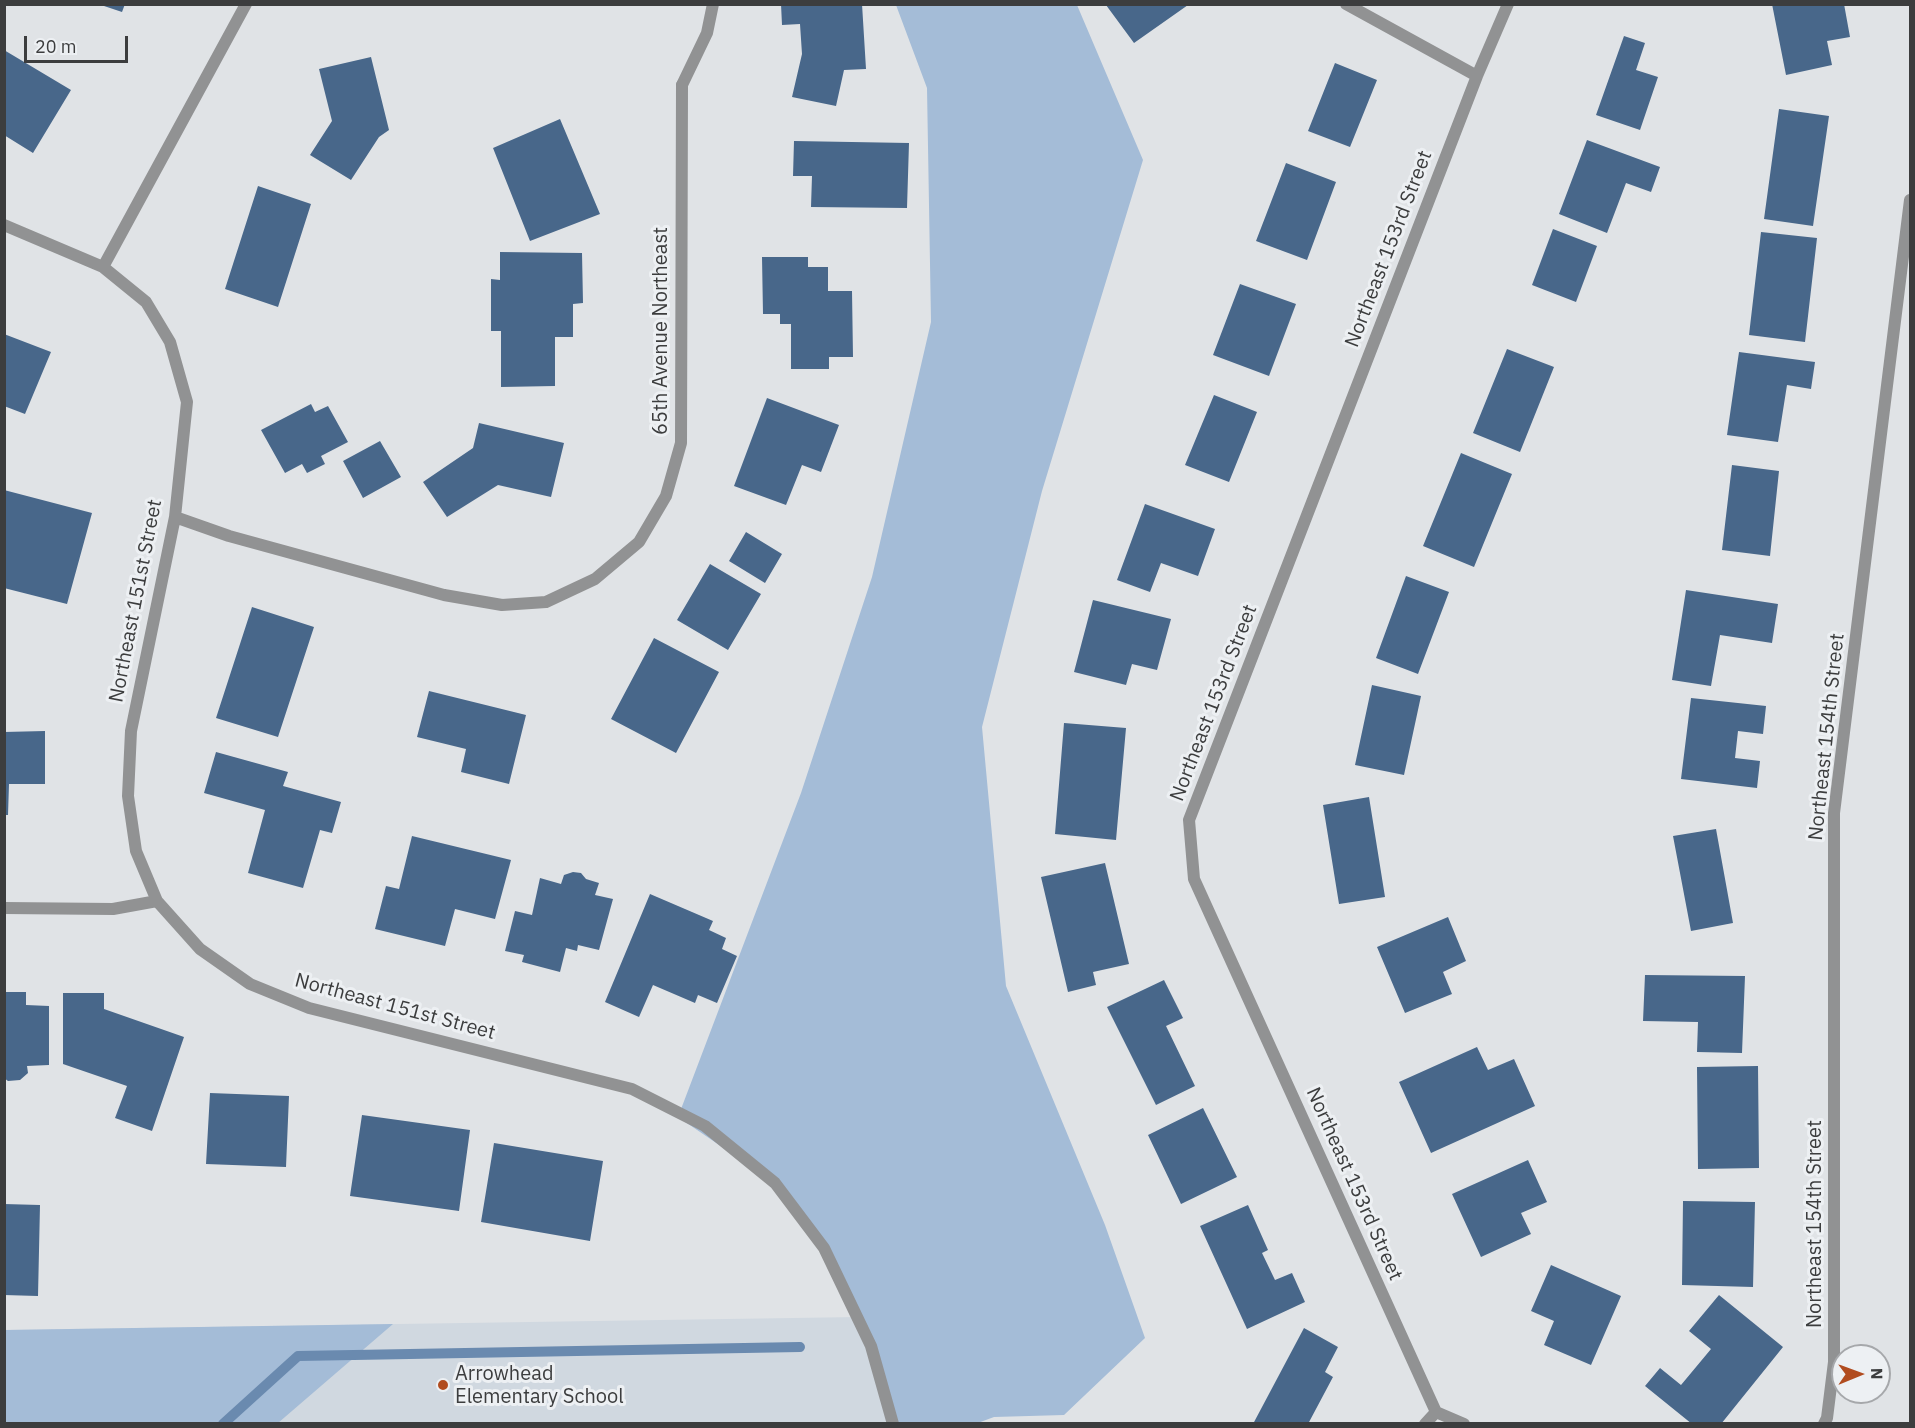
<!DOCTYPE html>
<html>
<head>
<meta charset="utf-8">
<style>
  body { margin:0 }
  #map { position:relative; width:1915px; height:1428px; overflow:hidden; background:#e0e3e6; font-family:"IBM Plex Sans",sans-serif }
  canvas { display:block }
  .frame { position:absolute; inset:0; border:6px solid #3c3d3e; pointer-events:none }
  .north { position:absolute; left:1831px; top:1344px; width:60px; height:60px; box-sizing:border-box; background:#edf0f3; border:2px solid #a6a8ab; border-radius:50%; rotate:89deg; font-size:16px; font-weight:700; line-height:24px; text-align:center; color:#3c3d3e }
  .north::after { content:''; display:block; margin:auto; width:21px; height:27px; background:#b14c1f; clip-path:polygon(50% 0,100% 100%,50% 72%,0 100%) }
  .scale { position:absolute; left:24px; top:36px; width:104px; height:27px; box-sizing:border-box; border:3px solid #3c3d3e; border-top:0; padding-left:8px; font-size:18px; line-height:21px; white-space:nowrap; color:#3c3d3e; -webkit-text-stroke:4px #edf0f3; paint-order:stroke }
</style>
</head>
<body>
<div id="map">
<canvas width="1915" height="1428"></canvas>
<div class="frame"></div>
<div class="north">N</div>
<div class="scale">20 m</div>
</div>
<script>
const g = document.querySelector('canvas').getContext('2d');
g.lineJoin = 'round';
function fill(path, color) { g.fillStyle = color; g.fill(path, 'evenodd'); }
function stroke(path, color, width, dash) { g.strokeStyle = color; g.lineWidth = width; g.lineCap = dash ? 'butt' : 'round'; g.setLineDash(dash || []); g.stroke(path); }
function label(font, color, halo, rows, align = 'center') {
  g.font = font + ' "IBM Plex Sans",sans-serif'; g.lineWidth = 6; g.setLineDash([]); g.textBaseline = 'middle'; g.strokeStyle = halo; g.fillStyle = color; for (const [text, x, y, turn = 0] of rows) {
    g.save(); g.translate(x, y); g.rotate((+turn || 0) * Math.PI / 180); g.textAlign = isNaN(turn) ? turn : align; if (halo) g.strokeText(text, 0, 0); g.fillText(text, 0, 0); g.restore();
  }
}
fill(new Path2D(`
  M858,1317L891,1423H5L4,1330Z`), '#d0d8e0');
fill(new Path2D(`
  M896,5H1077L1143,160L1042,491L982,727L1006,986L1105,1225L1145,1338L1064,1415L994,1417L975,1424L893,1423L871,1346L824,1248L775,1183L678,1117L801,793L872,577L931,322L927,88Z
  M393,1324L278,1423H5V1330Z`), '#a4bcd7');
stroke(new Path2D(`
  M223,1424L298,1356L800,1347`), '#6a8aaf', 10);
fill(new Path2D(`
  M98,4H125L122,12Z
  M781,4H862L866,69L844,70L836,106L792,97L802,54L800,24L782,25Z
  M1772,4H1844L1850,37L1827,41L1832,65L1786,75Z
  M1106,5H1188L1134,43Z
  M1624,36L1645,43L1636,70L1658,77L1640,130L1596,115Z
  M4,50L71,90L33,153L4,135Z
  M371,57L389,130L379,137L351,180L310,155L332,121L319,69Z
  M1335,63L1377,80L1350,147L1308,131Z
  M1779,109L1829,116L1813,226L1764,219Z
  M560,119L600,214L530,241L493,148Z
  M1587,140L1660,167L1651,192L1626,183L1607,233L1559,214Z
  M794,141L909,143L907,208L811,207L812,176H793Z
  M1286,163L1336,182L1307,260L1256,241Z
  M258,186L311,204L278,307L225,289Z
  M1553,229L1597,246L1576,302L1532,285Z
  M1761,232L1817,238L1805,342L1749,335Z
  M500,252L582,253L583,303L573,304V337H555V386L501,387V331H491V279L500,280Z
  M762,257H808V267H828V291H852L853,357H829V369H791V324H780V314H763Z
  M1240,284L1296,304L1269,376L1213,355Z
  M4,334L51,352L25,414L4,406Z
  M1507,349L1554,367L1520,452L1473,433Z
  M1739,352L1815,362L1811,389L1787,385L1778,442L1727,435Z
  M1214,395L1257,412L1229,482L1185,465Z
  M767,398L839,425L821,472L802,465L786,505L734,486Z
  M311,404L315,412L328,406L348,442L321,456L325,464L307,473L302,464L285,473L261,430Z
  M479,423L564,443L551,497L498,485L447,517L423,482L473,448Z
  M380,441L401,477L363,498L343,461Z
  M1461,453L1512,474L1474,567L1423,546Z
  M1732,465L1779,471L1770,556L1722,550Z
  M4,490L92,513L67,604L4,588Z
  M1145,504L1215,529L1198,576L1161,563L1150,592L1117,580Z
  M746,532L782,554L765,583L729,561Z
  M710,564L761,594L728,650L677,620Z
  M1406,576L1449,592L1418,674L1376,658Z
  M1686,590L1778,604L1772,643L1720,635L1711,686L1672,680Z
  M1093,600L1171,619L1157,670L1132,664L1126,685L1074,672Z
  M252,607L314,627L278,737L216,718Z
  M654,638L719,672L676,753L611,719Z
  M1372,685L1421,696L1404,775L1355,765Z
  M429,691L526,715L509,784L461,772L466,749L417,737Z
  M1691,698L1766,706L1763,734L1738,731L1735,758L1760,761L1757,788L1681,779Z
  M1064,723L1126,728L1116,840L1055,834Z
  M45,731V784H9L8,815H4V732Z
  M216,752L288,772L283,786L341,802L332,833L320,830L303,888L248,873L265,810L204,793Z
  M1369,797L1385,897L1339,904L1323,805Z
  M1716,829L1733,923L1691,931L1673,836Z
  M412,836L511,860L495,919L455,909L445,946L375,929L386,886L399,889Z
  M1105,863L1129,964L1093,972L1096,985L1068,992L1041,877Z
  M573,872L581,873L586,879L599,883L595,895L613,899L599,950L578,945L577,951L566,948L560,972L522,962L524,955L505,951L515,911L532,915L540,878L561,884L564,875Z
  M650,894L713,921L709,930L726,938L722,949L737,956L717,1003L698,995L695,1003L653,985L639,1017L605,1002Z
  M1448,917L1466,961L1443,972L1452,994L1405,1013L1377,947Z
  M1645,975L1745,976L1742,1053L1697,1052L1698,1022L1643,1021Z
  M1164,980L1183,1018L1166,1026L1195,1086L1156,1105L1107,1007Z
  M4,992H26V1005L49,1006V1065L27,1066L28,1073L20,1080L8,1081L4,1078Z
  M63,993H104V1009L184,1037L152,1131L115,1118L127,1086L63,1064Z
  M1477,1047L1488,1070L1514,1059L1535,1106L1431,1153L1399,1082Z
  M1758,1066L1759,1168L1698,1169L1697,1067Z
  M210,1093L289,1096L286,1167L206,1164Z
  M1203,1108L1237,1177L1181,1204L1148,1135Z
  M362,1115L470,1130L459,1211L350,1196Z
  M494,1143L603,1161L590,1241L481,1222Z
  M1528,1160L1547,1202L1521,1213L1531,1234L1481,1257L1452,1194Z
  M1683,1201L1755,1202L1753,1287L1682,1285Z
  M4,1204L40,1205L38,1296L4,1295Z
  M1248,1205L1268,1250L1262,1253L1275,1280L1292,1273L1305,1302L1247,1329L1200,1226Z
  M1551,1265L1621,1296L1591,1365L1544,1345L1554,1321L1531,1311Z
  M1719,1295L1783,1347L1721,1424H1692L1645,1386L1660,1368L1681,1385L1711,1349L1689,1331Z
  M1304,1328L1338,1347L1325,1372L1333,1377L1308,1424H1253Z`), '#48678a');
stroke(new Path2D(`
  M682,85L707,33L713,4`), '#919293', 12);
stroke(new Path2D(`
  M1346,4L1477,76
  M4,225L103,267L146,302L170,342L187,402L175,517L131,731L128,796L136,851L157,901L200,949L250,984L309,1008L632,1089L705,1126L775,1183L824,1248L871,1346L893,1424
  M103,267L246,4
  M175,517L229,536L444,595L502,605L546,602L595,579L639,542L666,496L681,443L682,85
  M4,908L113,909L157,901
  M1425,1424L1436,1412
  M1464,1424L1436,1412L1194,879L1189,820L1477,76L1508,4
  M1824,1424L1827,1418L1834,1362V813L1910,200`), '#919293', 12);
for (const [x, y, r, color] of [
  [443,1385,6,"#b14c1f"]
]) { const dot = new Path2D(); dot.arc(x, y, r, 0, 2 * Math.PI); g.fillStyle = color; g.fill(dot); stroke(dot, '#edf0f3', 2); }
label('20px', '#3c3d3e', '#edf0f3', [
  ["Northeast 153rd Street",1389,249,-69],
  ["65th Avenue Northeast",661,331,-90],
  ["Northeast 151st Street",136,601,-79],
  ["Northeast 153rd Street",1214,703,-69],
  ["Northeast 154th Street",1827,737,-84],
  ["Northeast 151st Street",395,1007,15],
  ["Northeast 153rd Street",1354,1184,66],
  ["Northeast 154th Street",1815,1224,-90]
]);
label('20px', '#3c3d3e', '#edf0f3', [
  ["Arrowhead",455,1374],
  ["Elementary School",455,1397]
], 'left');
</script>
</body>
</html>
